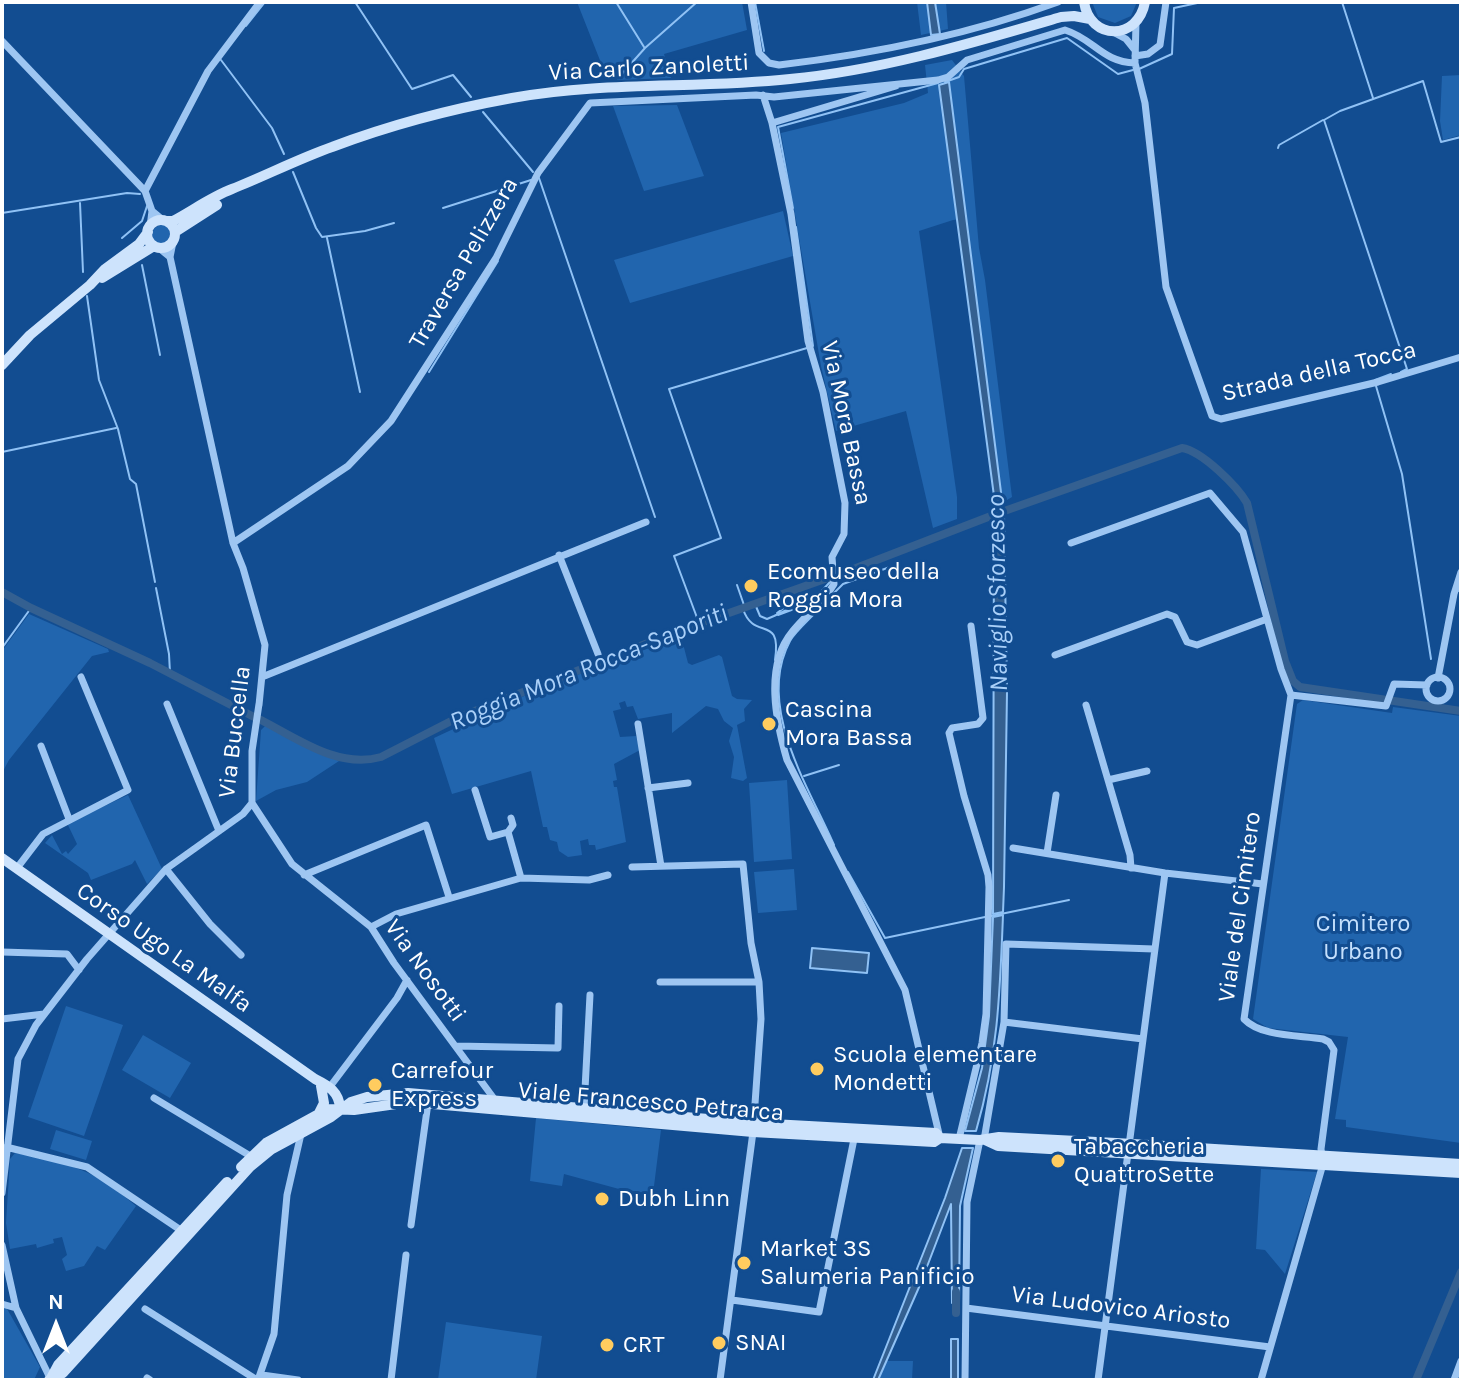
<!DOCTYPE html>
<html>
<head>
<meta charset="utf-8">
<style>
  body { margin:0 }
  #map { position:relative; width:1463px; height:1382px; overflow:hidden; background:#124d91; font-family:Karla,sans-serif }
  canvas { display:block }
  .frame { position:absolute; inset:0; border:4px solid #fff; pointer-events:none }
  .north { position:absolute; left:16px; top:1286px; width:80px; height:80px; -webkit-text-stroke:6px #124d91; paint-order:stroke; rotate:0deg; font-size:22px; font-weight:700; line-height:32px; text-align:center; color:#fff }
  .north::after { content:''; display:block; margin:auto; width:28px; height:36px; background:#fff; clip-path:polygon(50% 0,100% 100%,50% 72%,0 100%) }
</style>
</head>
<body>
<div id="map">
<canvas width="1463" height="1382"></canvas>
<div class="frame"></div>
<div class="north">N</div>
</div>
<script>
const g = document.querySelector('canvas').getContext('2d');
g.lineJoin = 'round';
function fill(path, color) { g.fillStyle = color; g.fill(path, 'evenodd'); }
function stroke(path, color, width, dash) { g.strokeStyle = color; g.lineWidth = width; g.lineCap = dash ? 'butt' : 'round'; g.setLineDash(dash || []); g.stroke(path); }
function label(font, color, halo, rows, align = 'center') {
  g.font = font + ' Karla,sans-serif'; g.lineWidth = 6; g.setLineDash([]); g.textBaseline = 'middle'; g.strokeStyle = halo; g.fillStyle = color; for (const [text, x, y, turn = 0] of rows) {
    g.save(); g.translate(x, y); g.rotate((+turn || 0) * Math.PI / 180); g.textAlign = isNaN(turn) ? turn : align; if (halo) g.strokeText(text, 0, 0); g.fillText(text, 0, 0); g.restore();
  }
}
fill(new Path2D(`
  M577,2H742L747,30L664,54L671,78L618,80L603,68Z
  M917,2H946L948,29L921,35Z
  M1092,2H1137L1131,16L1115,23L1098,17Z
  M952,60L964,76L979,248L985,280L1012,497L1002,503L965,219L953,220L919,231L957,497V519L933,528L906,411L836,431L821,366L781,133L904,103L928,93L925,65Z
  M1461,75V135L1443,140L1440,121L1442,76Z
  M677,105L704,176L644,191L613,106Z
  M783,211L793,256L630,303L614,260Z
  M152 235a10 10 0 1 1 20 0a10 10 0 1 1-20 0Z
  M29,614L108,649L109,652L92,656L9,760L2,773V651Z
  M681,636L688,663L692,665L719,655L722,657L732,696L737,699L752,700L744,709L745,721L737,725L747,778L743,781L731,778L734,757L729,741L733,728L724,721L718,709L706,706L672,733V713L638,719L633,706L627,707L625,701L619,703L621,709L613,711L620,737L636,736L640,750L614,764L617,780L613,781L614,787H617L626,842L596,850L595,845H589L588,839L580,841L582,855L568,857L559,851L557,842L550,840L547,827H543L531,771L452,794L434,738L537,690Z
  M1303,700L1392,713L1393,707L1461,716V1143L1346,1127V1120L1335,1119L1348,1037L1268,1028L1253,1019L1297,704Z
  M266,725L339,761L307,782L276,790L256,801L261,730Z
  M787,780L792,859L754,862L749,783Z
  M128,795L162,869L147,884L135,860L132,864L91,880L88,873L45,843L52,835L62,854L66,851L68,854L77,844L67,823Z
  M794,869L797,910L758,913L754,872Z
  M66,1006L123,1025L84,1136L28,1117Z
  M143,1035L191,1063L170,1098L122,1070Z
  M536,1118L661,1130L653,1194L619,1189L564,1174L562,1186L530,1181Z
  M56,1130L92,1141L86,1160L50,1149Z
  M15,1153C70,1163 93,1169 136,1206L105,1250L97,1246L84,1266L66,1271L62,1259L67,1255L62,1237L53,1239L54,1243L37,1248L36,1244L10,1249L6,1223L10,1159Z
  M1261,1169L1317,1172L1285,1274L1265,1250L1256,1249Z
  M2,1306L6,1307L40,1367L34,1380H2Z
  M446,1322L542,1336L536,1380H438Z
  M886,1361H913L912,1380H878Z`), '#2165ae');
const water = new Path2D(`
  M927,2H935L940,34L931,35Z
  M949,82L1003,508L996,511L939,85Z
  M1004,515L1007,692L1004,887L1003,912L993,914L994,525L996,518Z
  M1003,915C1000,993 998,1055 976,1131H965L982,1068L989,1016L993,917Z
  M812,948L869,953L867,973L810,968Z
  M962,1148H973L960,1206L959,1303H952L951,1204L920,1285L878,1380H873L945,1198Z
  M951,1339H958V1380H951Z`);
fill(water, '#346091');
stroke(water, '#90c2f5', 2);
stroke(new Path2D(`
  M355,2L412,89L453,75L471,97
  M616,2L644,47
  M755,2L764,51
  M1342,2L1373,98
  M246,26L265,2
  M221,60L272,128L284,154
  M1139,69L1172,54L1174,8L1202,2
  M620,76L645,48L697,2
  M945,82L959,77L964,69L1067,38L1118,74L1133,70
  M483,112L533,172
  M1278,148L1279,145L1323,120
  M293,172L316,228L322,237L365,231L394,223
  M539,178L655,517
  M80,203L83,272
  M443,208L531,180
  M793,208L778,127L938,83
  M2,213L127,193L140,194
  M796,227L813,346
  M122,238L142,221L147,206
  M327,238L360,392
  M142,265L160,355
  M87,296L99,380L118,429L130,479L136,484L155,582
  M429,372L498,261
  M1401,372L1407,369L1324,120L1340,111L1423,81L1441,142L1461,137
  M1375,380L1391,374
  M1376,386L1402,474L1431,659
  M2,452L116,428
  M737,585L745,608
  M156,588L169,654L170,673
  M1459,591L1461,586
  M827,600L843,584L890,567
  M755,604L760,616L767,619L774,616L818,595L830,582V577
  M823,604C814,616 797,629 790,641C755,706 809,787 834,845
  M743,609C754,642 782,613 775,660
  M777,613L785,607L817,594
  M778,615L810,603L818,596
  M699,623L674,556L721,538L669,389L807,348
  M2,648L31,608
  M804,776L839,765
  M848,872L885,938L985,917
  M991,916L1069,900`), '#90c2f5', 2);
stroke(new Path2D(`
  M2,592L31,608L150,663L254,717
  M261,720C298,739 338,769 381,757L457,718L681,630L856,568L996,514L1182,448C1202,451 1237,486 1247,503L1285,661L1293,681L1300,687L1461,711
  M956,1313V1292
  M1416,1380L1461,1272`), '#346091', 8);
stroke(new Path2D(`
  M751,2L759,53L769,63L779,65C873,54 968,35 1058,2
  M1136,22L1135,63L1145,103L1166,287L1212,416L1221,419L1378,382L1461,357
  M1113,32L1126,39L1134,49
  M2,41L145,191
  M1135,56L1148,54L1160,45L1166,2
  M763,95L772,123L791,214L808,341L823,392L845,503L844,534L832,557L834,584C824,602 805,615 792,632C764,666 776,722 787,760L905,990L940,1138
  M772,123L896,86
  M164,221L152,211L145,191L208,71L260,2
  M150,227L152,211
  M173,242L170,257L233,543L243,568L265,645L259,705
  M159,248L170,257
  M233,543L348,466L391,421L496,258L538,173L590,103L756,95L774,97L938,80L948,77L967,60L1065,30C1094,39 1102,62 1135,63
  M1071,543L1210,493L1243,532L1281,669L1291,695
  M559,555L598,654
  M1055,655L1167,614L1175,617L1187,642L1197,645L1267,619
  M262,677L646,522
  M1426 689a12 12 0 1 1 24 0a12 12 0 1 1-24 0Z
  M1438,678L1454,594L1461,572
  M1291,695L1386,706L1394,684L1427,685
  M167,704L219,831
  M1086,705L1130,855L1131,868
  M638,724L661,866
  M41,746L69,819
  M1108,780L1147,771
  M648,788L688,783
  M475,790L490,837L508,832L521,878
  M252,803L292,864L371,927L394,963L495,1100
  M508,832L513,825L511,818
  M1013,848L1165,873L1263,884
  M1047,853L1056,795
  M632,867L743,864L751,943L759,982L761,1019L753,1132L720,1380
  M17,868L43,834L128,790L81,677
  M166,869L210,924L241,955
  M304,875L426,825L449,897
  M371,927L396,914L521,878L589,880L608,875
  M2,952L67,954L79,970
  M660,982H759
  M2,1019L44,1014
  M1004,1022L1143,1039
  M456,1046L558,1048L559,1006
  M332,1084L397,998L407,980
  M154,1098L252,1157
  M584,1108L590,995
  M959,1139L982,1043L986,1014L989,887L988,875L964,796L949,733L952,728L978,724L983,718L971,626
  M984,1140L1004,1022L1006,944L1154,949
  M6,1147L87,1167L182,1231
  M2,1193L18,1059L36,1025L87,959L166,869L243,814L252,803V751L259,704
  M411,1225L428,1103
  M2,1245L16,1308L51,1380
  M732,1300L819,1312L855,1134
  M2,1304L16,1308
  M966,1308L1270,1347
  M145,1309L257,1380
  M262,1375L298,1380
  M147,1378L150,1380
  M258,1380L274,1334L287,1195L301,1134
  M391,1380L406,1255
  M965,1380L967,1202L980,1140
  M1098,1380L1165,873
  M1261,1380L1323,1164L1321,1149L1334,1050L1329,1042L1323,1039C1300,1035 1261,1037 1244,1019L1291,695
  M1454,1380L1461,1361`), '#9ec6f2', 7);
stroke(new Path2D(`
  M1084,2C1090,41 1138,41 1145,2
  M147 234a14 14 0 1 1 28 0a14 14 0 1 1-28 0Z
  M166,221H173C192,211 211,197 232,189C265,176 298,159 332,147C390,125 451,109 512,98C604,81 698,89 790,79C883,70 972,43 1061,17L1074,16L1090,19
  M175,232L217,205
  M102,278L154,246
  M2,365L30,335L90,285L105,269L139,244L148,232
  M2,858L315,1079C329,1086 339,1092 340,1108
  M319,1113L324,1103L321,1086
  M985,1140L998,1146L1461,1173
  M241,1167L266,1143L328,1109L354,1110L410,1102L753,1132L934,1142L940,1138
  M51,1378L58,1365L227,1182
  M49,1380L63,1373L250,1167L272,1149L331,1117L351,1102L367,1097L408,1093L754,1123L936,1133L940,1138L980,1140L999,1137L1116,1143L1461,1164`), '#cde3fc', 10);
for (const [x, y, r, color] of [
  [751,586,8,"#ffcc5f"],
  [769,724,8,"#ffcc5f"],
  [817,1069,8,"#ffcc5f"],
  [375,1085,8,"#ffcc5f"],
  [1058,1161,8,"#ffcc5f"],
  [602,1199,8,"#ffcc5f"],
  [744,1263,8,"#ffcc5f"],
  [719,1343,8,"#ffcc5f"],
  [607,1345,8,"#ffcc5f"]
]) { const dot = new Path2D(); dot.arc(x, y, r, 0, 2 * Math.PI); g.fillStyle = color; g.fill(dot); stroke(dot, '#124d91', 3); }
label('24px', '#fff', '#124d91', [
  ["Via Carlo Zanoletti",649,68,-3],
  ["Traversa Pelizzera",464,263,-60],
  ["Strada della Tocca",1319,372,-13],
  ["Via Mora Bassa",846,423,78],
  ["Via Buccella",235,732,-83],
  ["Viale del Cimitero",1240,907,-82],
  ["Corso Ugo La Malfa",164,948,35],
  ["Via Nosotti",425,971,54],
  ["Viale Francesco Petrarca",651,1102,5],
  ["Via Ludovico Ariosto",1121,1308,7]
]);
label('24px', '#fff', '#124d91', [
  ["Ecomuseo della",767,572],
  ["Roggia Mora",767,600],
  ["Cascina",785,710],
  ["Mora Bassa",785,738],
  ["Scuola elementare",833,1055],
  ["Mondetti",833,1083],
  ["Carrefour",391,1071],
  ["Express",391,1099],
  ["Tabaccheria",1074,1147],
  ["QuattroSette",1074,1175],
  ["Dubh Linn",618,1199],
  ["Market 3S",760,1249],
  ["Salumeria Panificio",760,1277],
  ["SNAI",735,1343],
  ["CRT",623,1345]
], 'left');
label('24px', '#c5e0fd', '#124d91', [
  ["Cimitero",1363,924],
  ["Urbano",1363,952]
]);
label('italic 26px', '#aad0f9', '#124d91', [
  ["Naviglio Sforzesco",998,593,-91],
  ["Roggia Mora Rocca-Saporiti",589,668,-22]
]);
</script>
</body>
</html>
